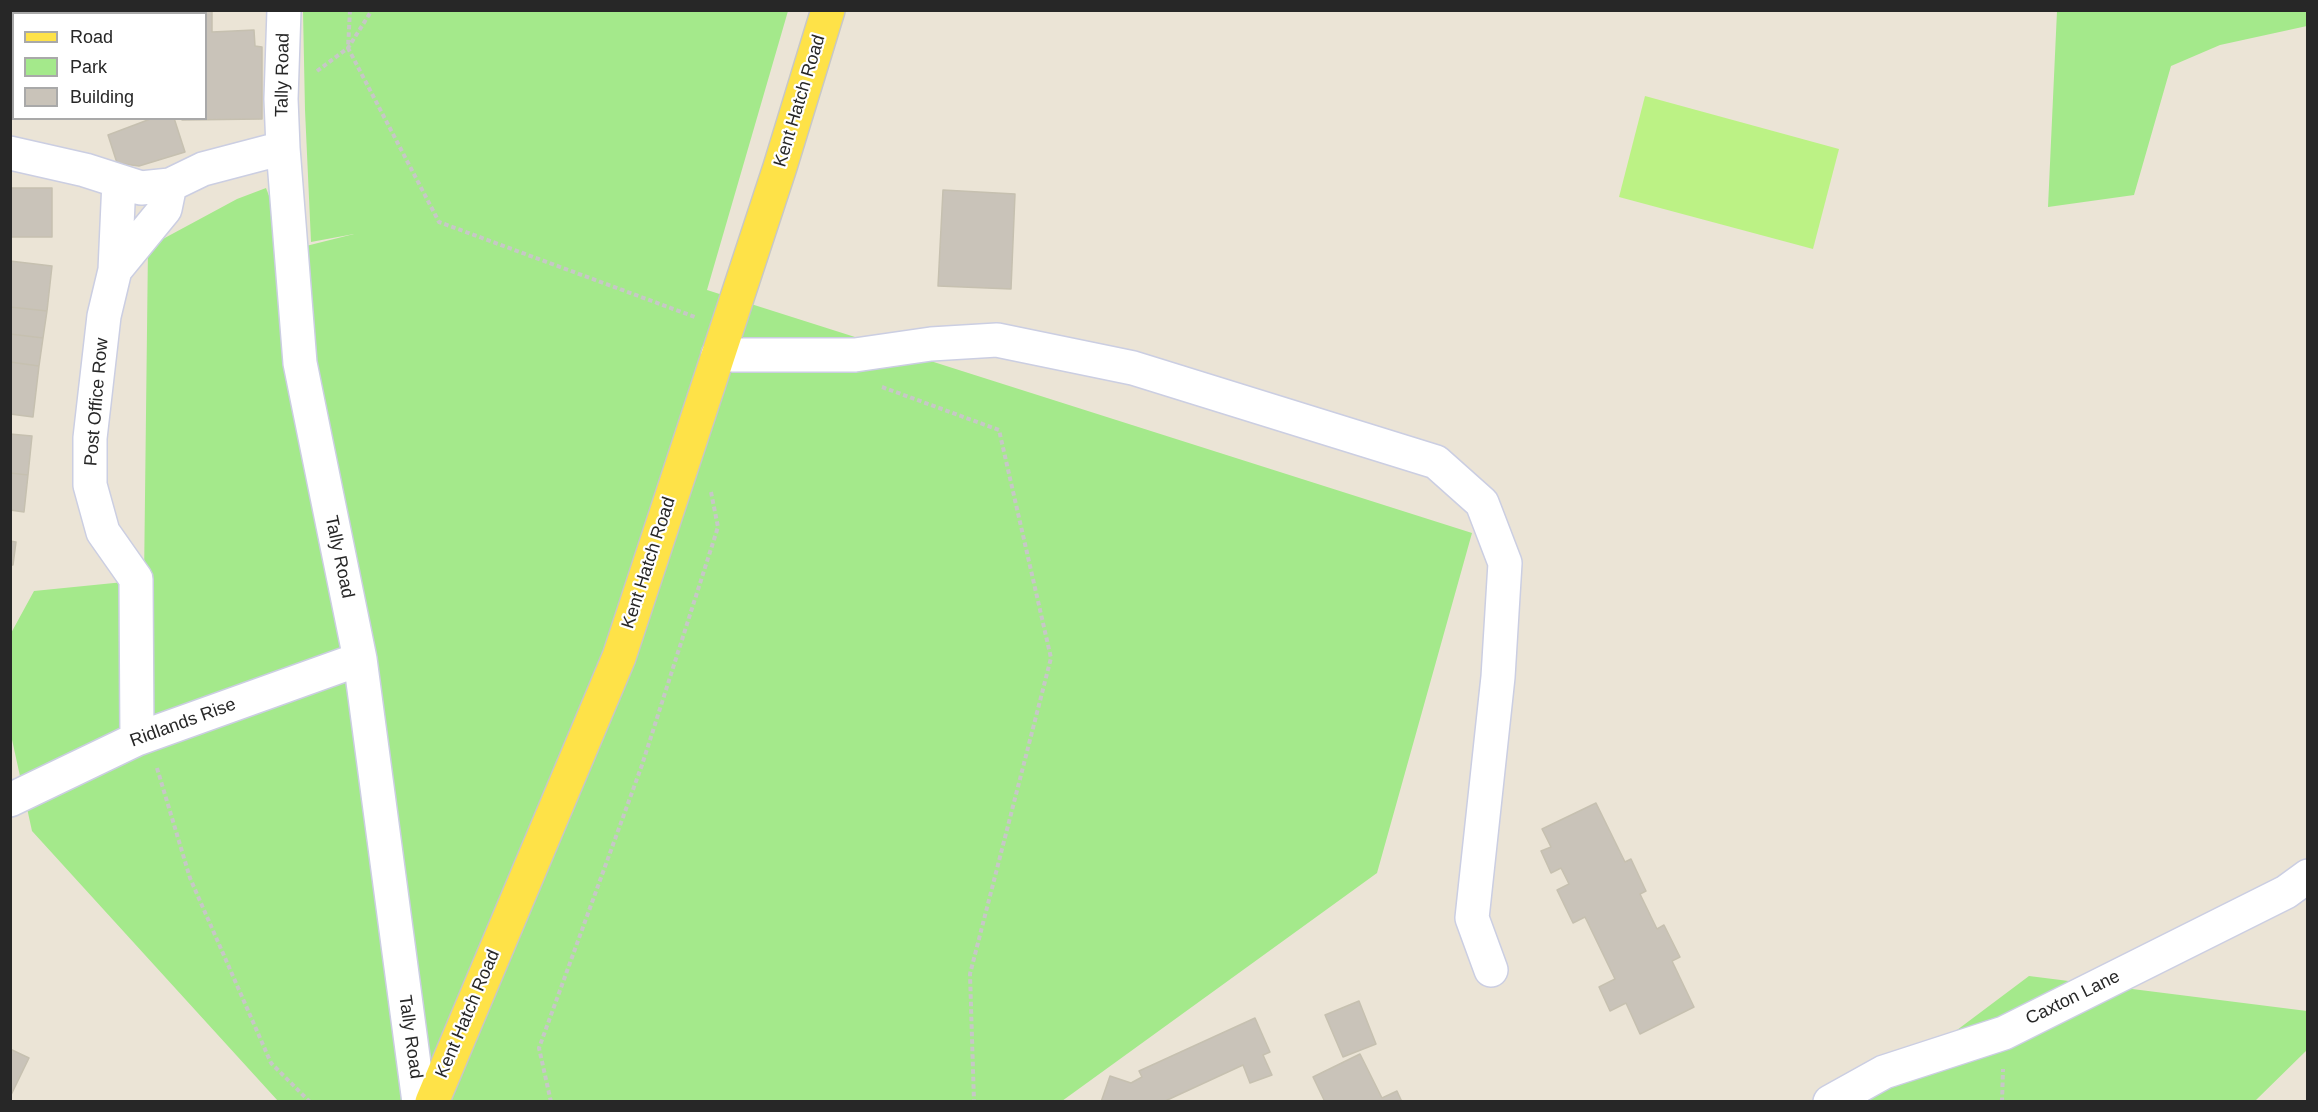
<!DOCTYPE html>
<html>
<head>
<meta charset="utf-8">
<style>
  body { margin:0 }
  #map { position:relative; width:2318px; height:1112px; overflow:hidden; background:#ebe4d6; font-family:Helvetica,sans-serif }
  canvas { display:block }
  .frame { position:absolute; inset:0; border:12px solid #272727; pointer-events:none }
  .legend { position:absolute; left:12px; top:12px; width:195px; height:108px; box-sizing:border-box; background:#fff; border:2px solid #a9a9a9; margin:0; padding:8px 10px; list-style:none; font-size:18px; color:#272727 }
  .legend li { display:flex; align-items:center; gap:12px; height:30px }
  .legend b { width:30px; border:2px solid #a9a9a9 }
</style>
</head>
<body>
<div id="map">
<canvas width="2318" height="1112"></canvas>
<div class="frame"></div>
<ul class="legend">
<li><b style="height:8px;background:#fee248"></b>Road</li>
<li><b style="height:16px;background:#a4e98b"></b>Park</li>
<li><b style="height:16px;background:#c9c3b9"></b>Building</li>
</ul>
</div>
<script>
const g = document.querySelector('canvas').getContext('2d');
g.lineJoin = 'round';
function fill(path, color) { g.fillStyle = color; g.fill(path, 'evenodd'); }
function stroke(path, color, width, dash) { g.strokeStyle = color; g.lineWidth = width; g.lineCap = dash ? 'butt' : 'round'; g.setLineDash(dash || []); g.stroke(path); }
function label(font, color, halo, rows, align = 'center') {
  g.font = font + ' Helvetica,sans-serif'; g.lineWidth = 4.5; g.setLineDash([]); g.textBaseline = 'middle'; g.strokeStyle = halo; g.fillStyle = color; for (const [text, x, y, turn = 0] of rows) {
    g.save(); g.translate(x, y); g.rotate((+turn || 0) * Math.PI / 180); g.textAlign = isNaN(turn) ? turn : align; if (halo) g.strokeText(text, 0, 0); g.fillText(text, 0, 0); g.restore();
  }
}
fill(new Path2D(`
  M165,11V14H88L87,11Z
  M303,11H788L707,290L1472,533L1377,873L1062,1101H278L32,831L11,735L10,635L34,591L144,580L148,247L237,199L266,188L290,250L354,234L311,242L305,110Z
  M2057,11H2307V26L2220,45L2171,66L2134,195L2048,207Z
  M2029,976L2307,1011V1050L2255,1101L1861,1102Z`), '#a4e98b');
fill(new Path2D(`
  M1645,96L1839,149L1813,249L1619,197Z`), '#bcf285');
const building = new Path2D(`
  M177,10H212V32L254,30L255,46L262,47V119L182,120L206,118V14H178Z
  M153,118H174L185,152L139,166L117,163L108,135Z
  M10,188H52V237H10Z
  M943,190L1015,194L1011,289L938,286Z
  M10,261L52,266L47,311L10,307Z
  M10,307L47,311L43,338L10,334Z
  M10,334L43,338L39,366L10,362Z
  M10,362L39,366L33,417L10,414Z
  M10,434L32,436L28,475L10,473Z
  M10,473L28,475L24,512L10,510Z
  M10,541L16,542L13,565H10Z
  M1596,803L1625,862L1631,859L1646,891L1640,894L1657,929L1664,925L1680,957L1672,961L1694,1007L1640,1034L1626,1003L1610,1011L1599,987L1615,979L1585,917L1573,923L1557,890L1569,884L1561,868L1551,873L1541,851L1551,847L1542,829Z
  M1359,1001L1376,1044L1343,1057L1325,1015Z
  M1255,1018L1270,1052L1263,1055L1272,1075L1250,1083L1243,1065L1163,1102H1101L1110,1076L1131,1083L1142,1077L1139,1071Z
  M10,1049L29,1058L11,1095L10,1094Z
  M1360,1054L1382,1098L1397,1091L1402,1102H1325L1313,1077Z`);
fill(building, '#c9c3b9');
stroke(building, '#c6c0b0', 1.5);
const minor = new Path2D(`
  M284,10L281,99L283,148L300,363L360,659L419,1102
  M10,153L85,170L141,188L170,185
  M115,270L119,181
  M718,355H855L931,344L997,340L1133,368L1436,462L1482,503L1505,563L1498,677L1472,918L1491,970
  M137,739L136,579L103,532L90,485V438L104,316L115,270L165,209L170,185L203,169L283,148
  M10,800L137,739L360,659
  M1830,1102L1884,1072L2004,1033L2286,892L2308,876`);
const major = new Path2D(`
  M432,1102L619,657L780,167L828,10`);
stroke(minor, '#cbcee2', 36);
stroke(major, '#c7c7c7', 36);
stroke(new Path2D(`
  M350,10L348,48L439,222L695,317
  M317,71L348,48L372,10
  M882,387L999,430L1051,658L970,974L974,1102
  M157,768L190,878L271,1063L310,1102
  M551,1102L539,1048L642,765L718,527L711,492
  M2002,1102L2003,1069`), '#c7c7c7', 4, [4.5, 3]);
stroke(minor, '#fff', 33);
stroke(major, '#fee248', 33);
label('18px', '#272727', '#fff', [
  ["Tally Road",283,75,-89],
  ["Kent Hatch Road",800,101,-73],
  ["Post Office Row",97,402,-85],
  ["Tally Road",339,557,78],
  ["Kent Hatch Road",649,563,-72],
  ["Ridlands Rise",183,723,-20],
  ["Caxton Lane",2073,998,-26],
  ["Kent Hatch Road",468,1014,-67],
  ["Tally Road",410,1037,82]
]);
</script>
</body>
</html>
